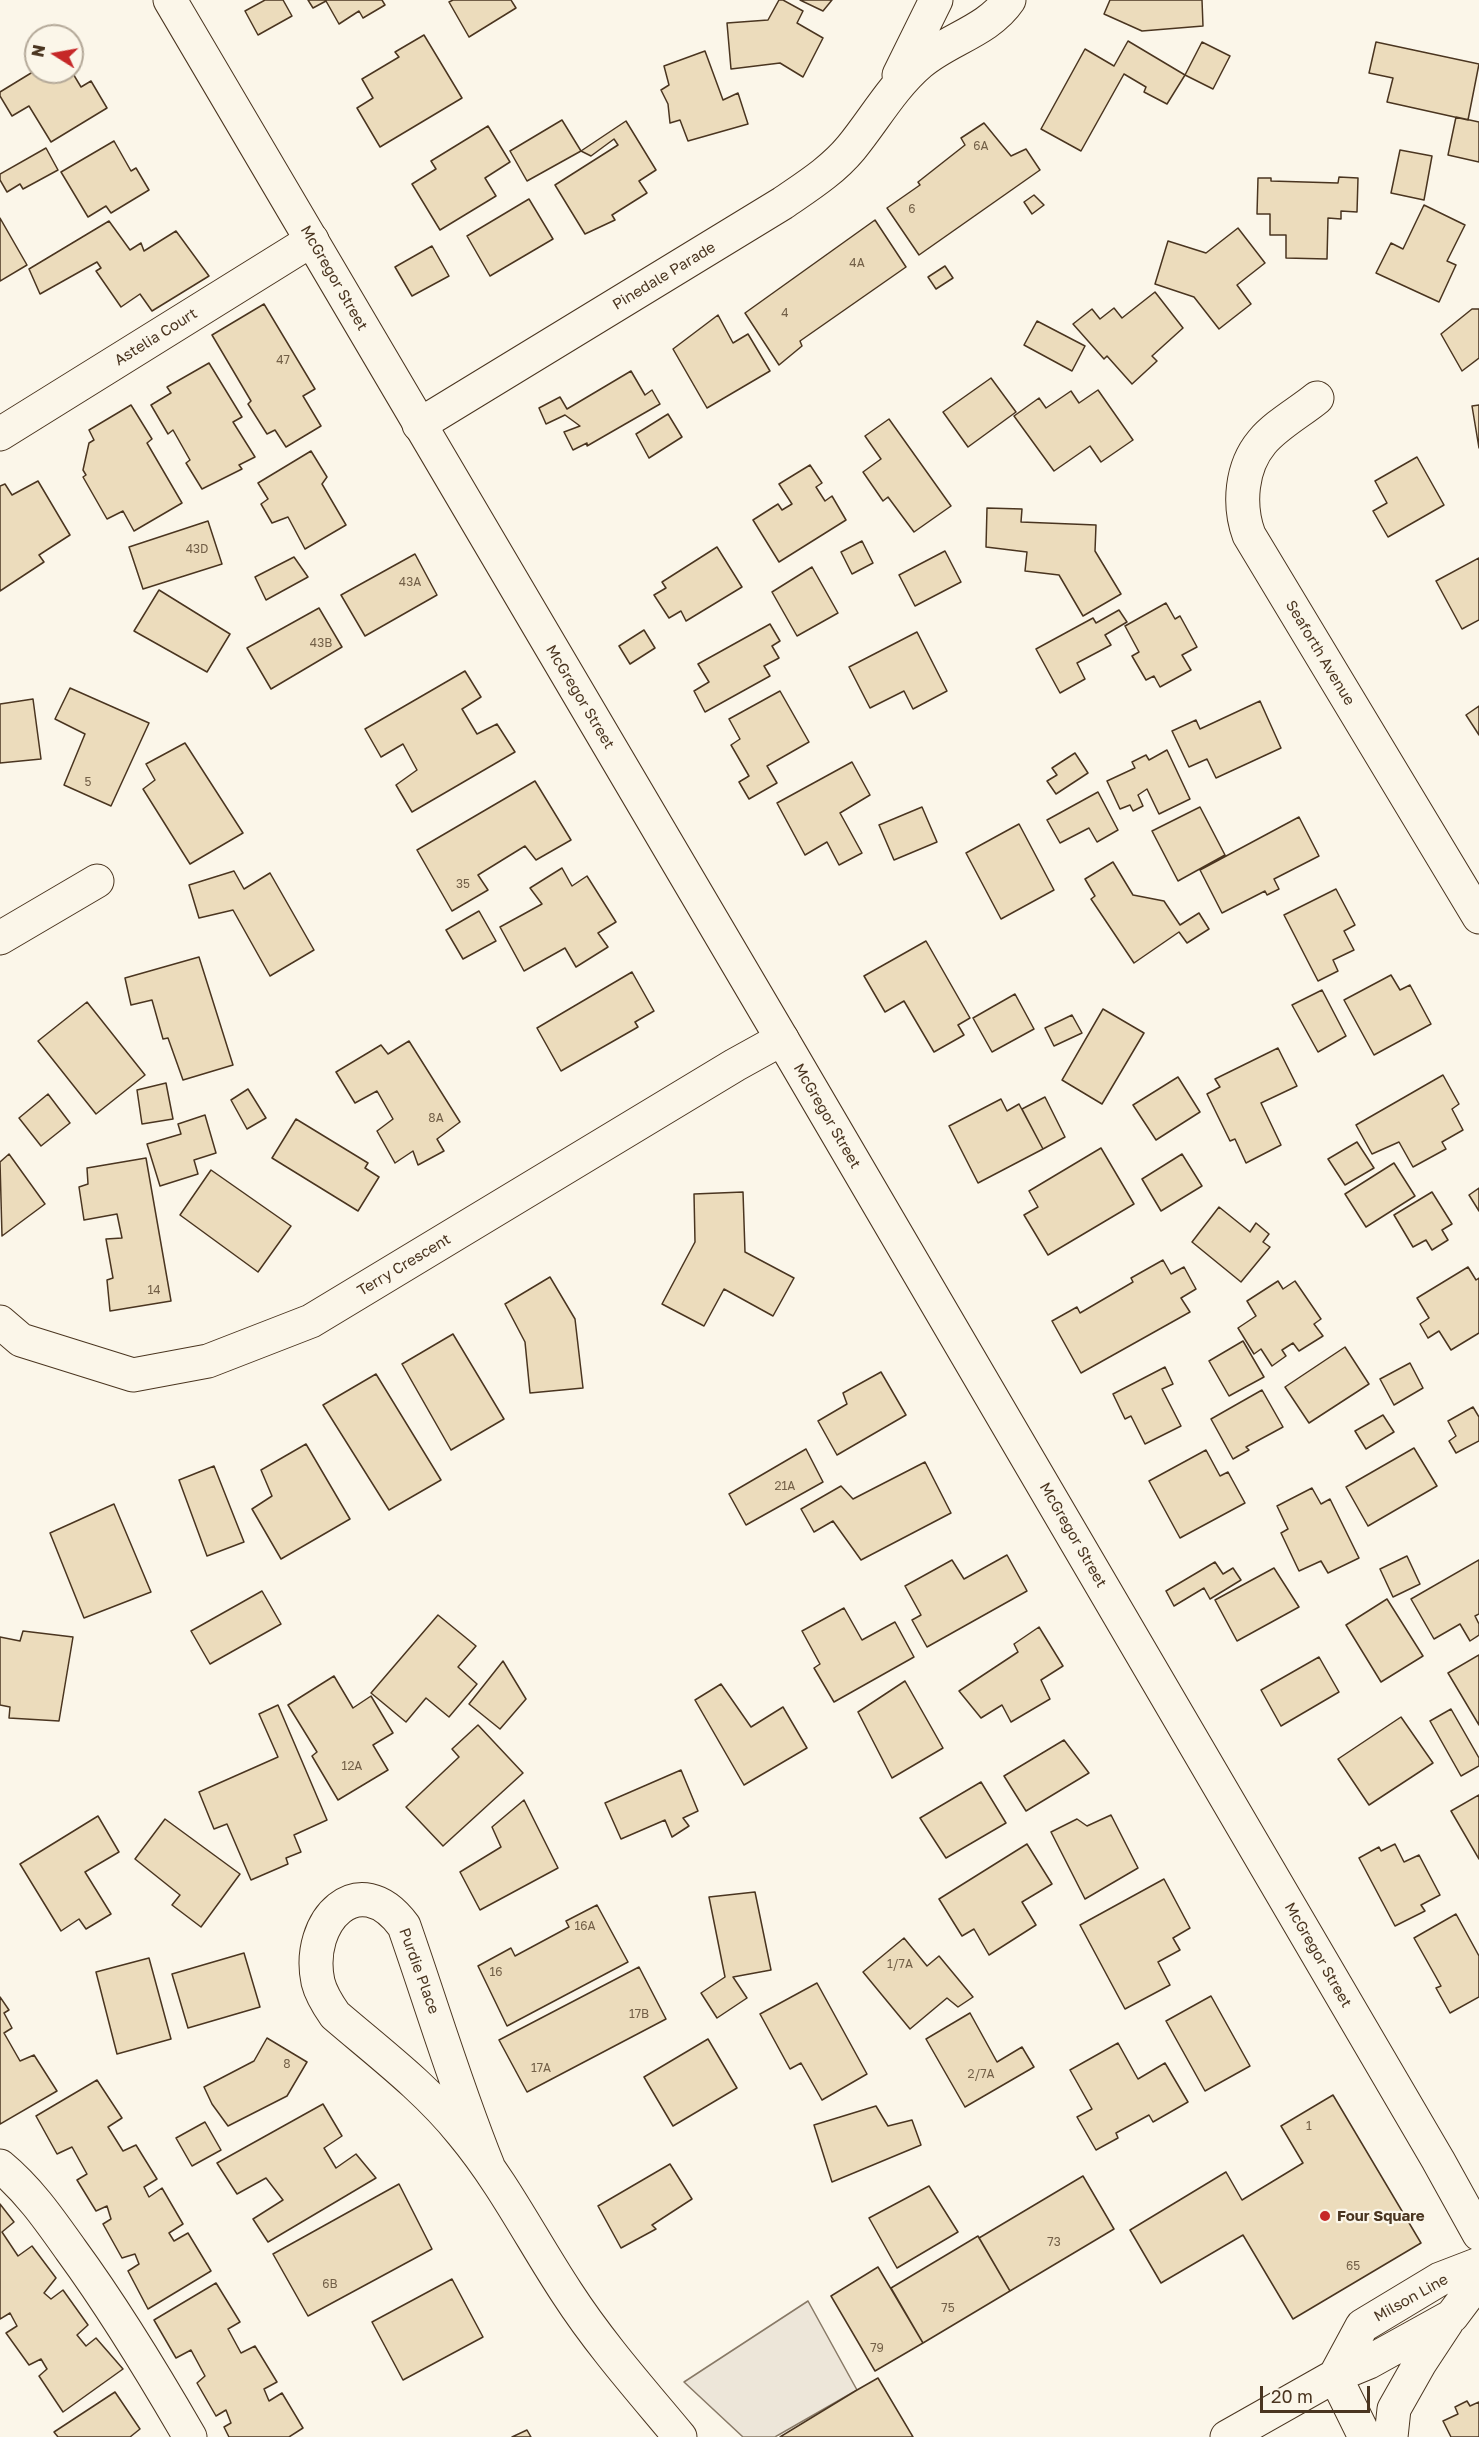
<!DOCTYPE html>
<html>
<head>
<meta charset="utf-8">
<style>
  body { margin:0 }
  #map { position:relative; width:1479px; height:2437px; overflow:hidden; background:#fbf6e9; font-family:"Golos Text",sans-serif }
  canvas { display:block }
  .north { position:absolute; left:24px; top:24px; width:60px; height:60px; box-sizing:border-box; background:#fbf6e9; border:2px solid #b4a999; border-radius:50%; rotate:281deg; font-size:16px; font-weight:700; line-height:24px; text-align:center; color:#4a3520 }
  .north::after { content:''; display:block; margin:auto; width:21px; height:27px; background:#c62828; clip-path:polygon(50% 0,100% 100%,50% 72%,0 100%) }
  .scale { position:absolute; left:1260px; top:2386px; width:110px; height:27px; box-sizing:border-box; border:3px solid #4a3520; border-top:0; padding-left:8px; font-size:18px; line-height:21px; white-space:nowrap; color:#4a3520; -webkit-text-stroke:4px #fbf6e9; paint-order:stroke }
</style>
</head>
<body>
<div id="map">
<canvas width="1479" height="2437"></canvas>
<div class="north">N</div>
<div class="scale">20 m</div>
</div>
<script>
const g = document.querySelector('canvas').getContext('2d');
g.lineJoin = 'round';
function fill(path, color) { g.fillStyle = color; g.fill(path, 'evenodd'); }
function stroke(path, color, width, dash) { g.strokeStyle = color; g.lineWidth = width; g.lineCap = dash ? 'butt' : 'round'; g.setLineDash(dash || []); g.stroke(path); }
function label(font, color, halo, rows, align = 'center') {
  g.font = font + ' "Golos Text",sans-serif'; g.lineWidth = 4.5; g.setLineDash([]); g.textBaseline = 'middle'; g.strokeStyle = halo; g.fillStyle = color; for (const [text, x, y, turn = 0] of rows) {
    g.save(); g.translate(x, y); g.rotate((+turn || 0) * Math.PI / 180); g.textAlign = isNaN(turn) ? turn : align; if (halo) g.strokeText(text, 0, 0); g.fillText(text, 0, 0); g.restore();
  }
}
const green = new Path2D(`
  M808,2301L857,2390L775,2437H743L684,2382Z`);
fill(green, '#ede6d9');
stroke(green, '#887966', 1.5);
const building = new Path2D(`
  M265,0H283L292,16L258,35L245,11Z
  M308,0H382L385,5L363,18L359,11L339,24L326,1L313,8Z
  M453,0H511L516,8L469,37L449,2Z
  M779,0H783L803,11L797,23L823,38L803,77L780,63L731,69L727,23L768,20Z
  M800,0H832L823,11Z
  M1110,0H1202L1203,26L1142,31L1104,14Z
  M424,35L462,98L380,147L357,108L373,98L362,79L399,57L395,52Z
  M1128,41L1185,75L1167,104L1144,92L1146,87L1124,74L1081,151L1041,129L1085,49L1114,66Z
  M1202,42L1230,56L1213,89L1185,75Z
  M1376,42L1479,64L1468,120L1387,102L1393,78L1369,73Z
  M705,51L723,100L738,93L748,124L688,141L680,120L670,123L668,104L661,90L669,85L664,66Z
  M36,70V72H72L81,87L91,81L107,108L51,142L29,106L12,116L0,96V92Z
  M1456,117L1479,122V162L1448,155Z
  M562,120L581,151L527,181L510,151Z
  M626,121L656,170L639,181L647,193L612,215L615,220L585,234L555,185L618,145L614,139L591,156L581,151Z
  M984,123L1011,156L1026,149L1040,170L919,255L887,208L920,185L918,182L965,145L961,138Z
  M488,126L510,162L485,178L496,196L440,230L412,184L436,169L431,161Z
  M114,141L131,171L136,168L149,190L111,213L106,206L88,217L61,172Z
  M46,148L58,170L23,189L20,184L7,192L0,180V174Z
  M1400,150L1432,156L1424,200L1391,193Z
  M1339,177L1358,178L1357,212L1341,211V219L1328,218L1327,259L1286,258V235H1270V214H1257L1258,178H1271V181L1338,183Z
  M1034,195L1044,205L1032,214L1024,202Z
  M529,199L553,239L490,276L467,236Z
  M1424,205L1465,225L1447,261L1456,265L1439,302L1376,273L1391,243L1403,249Z
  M0,218L27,265L0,281Z
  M875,220L906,267L800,341L802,346L779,365L745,313Z
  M109,221L130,250L141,243L144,251L176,231L209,276L152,311L140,294L121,307L96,271L101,268L97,262L40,294L29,269Z
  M1238,228L1265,263L1237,285L1251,304L1219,329L1194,297L1155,284L1168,241L1206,253Z
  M432,246L449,276L412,296L395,267Z
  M945,266L953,278L936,289L928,277Z
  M1155,292L1183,328L1152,356L1157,361L1132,384L1107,356L1104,359L1073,324L1092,309L1100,319L1114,308L1122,318Z
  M264,304L315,389L303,396L321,426L286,447L275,430L267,434L248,404L251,401L212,335Z
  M1472,309H1479V358L1462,371L1441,334Z
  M718,315L733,343L748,334L770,371L707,408L673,349Z
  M1037,321L1085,346L1072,371L1024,345Z
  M209,363L242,417L233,422L255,457L239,465L242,469L202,489L186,463L190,460L173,430L168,434L151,405L171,393L167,387Z
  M631,371L645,395L652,390L660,404L587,446V443L573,450L564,432L580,426L565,415L546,424L539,408L560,397L567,409Z
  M991,378L1016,412L968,447L943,412Z
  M1098,390L1133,440L1101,462L1090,446L1054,471L1014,416L1039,398L1046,408L1071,391L1079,403Z
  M131,405L152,439L147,443L182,503L134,531L123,511L107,519L83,477L86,475L83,470L89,443L94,440L89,430Z
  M1479,405V448L1472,406Z
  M668,414L682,437L649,458L636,434Z
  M889,419L951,506L914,532L888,497L883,501L863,472L881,459L865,436Z
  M311,451L327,477L322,484L346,525L305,549L288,517L272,523L261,504L268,499L258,483Z
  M1417,457L1444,505L1388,537L1373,511L1387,503L1375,481Z
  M810,465L822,483L816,487L825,501L832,496L846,520L779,562L753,520L778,504L782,510L792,504L779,484Z
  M38,481L70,535L39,555L44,562L0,591V486L5,484L12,495Z
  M987,508L1022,509L1021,522L1096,525L1095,551L1121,594L1083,616L1059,575L1025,571L1027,552L986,547Z
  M208,521L222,564L143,589L129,547Z
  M862,541L873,563L852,574L841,552Z
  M717,547L742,587L686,621L681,611L669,618L654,595L666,588L662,582Z
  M945,551L961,582L915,606L899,575Z
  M415,554L437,595L365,636L341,595Z
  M294,557L308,577L266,600L255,577Z
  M1479,558V620L1462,629L1436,581Z
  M812,567L838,613L797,636L772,592Z
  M159,590L230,634L207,672L134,631Z
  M1166,603L1175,619L1180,616L1197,647L1182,655L1191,670L1160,687L1154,676L1146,680L1132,656L1139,652L1125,626Z
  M319,608L342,647L271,689L247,648Z
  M1119,610L1127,622L1105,635L1111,645L1077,663L1085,679L1060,693L1036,649L1093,618L1096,623Z
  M770,624L780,641L772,646L779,658L764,666L770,676L705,712L694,691L709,682L698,664Z
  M644,630L655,648L630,664L619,646Z
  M917,632L947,691L913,709L904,691L870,708L849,667Z
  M465,671L481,697L462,709L477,734L497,724L515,752L412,812L396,785L417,770L403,744L381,757L365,729Z
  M70,688L149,723L111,806L64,785L85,734L55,719Z
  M780,691L809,742L767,766L777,783L749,799L739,782L749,776L731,745L740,739L729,719Z
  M33,699L41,759L0,763V704Z
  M1260,701L1281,748L1216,778L1207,759L1189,767L1172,731L1196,720L1200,729Z
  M1479,706V735L1466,715Z
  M185,743L243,833L190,864L143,789L155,780L146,764Z
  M1167,750L1190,799L1159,814L1147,789L1138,795L1143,806L1133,811L1130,805L1120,809L1107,781L1135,768L1132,762L1146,755L1149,760Z
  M1075,753L1088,773L1056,794L1047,781L1057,775L1052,768Z
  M852,762L870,795L840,813L862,853L839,865L827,842L805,855L777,803Z
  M535,781L571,840L536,860L525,846L478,875L488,890L452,911L417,850Z
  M1098,792L1118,830L1097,842L1089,828L1060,843L1047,820Z
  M922,807L937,842L894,860L879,825Z
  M1200,807L1225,855L1178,881L1152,831Z
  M1299,817L1319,856L1274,879L1279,889L1267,895L1265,891L1222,913L1200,870Z
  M1019,824L1054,890L1001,919L966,853Z
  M1113,862L1133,895L1164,901L1180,925L1199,913L1209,929L1187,943L1179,932L1134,963L1091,899L1095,896L1085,879Z
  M562,868L572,886L587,876L616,922L598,933L608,947L576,967L565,948L524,971L500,927L542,904L530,888Z
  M234,871L244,889L270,873L314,950L270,976L233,910L199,918L189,885Z
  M1336,889L1355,925L1344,931L1354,950L1333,960L1338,971L1318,981L1284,915Z
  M479,911L496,941L463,959L446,930Z
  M926,941L970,1018L958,1025L964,1035L934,1052L904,1001L885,1012L864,976Z
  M199,957L233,1065L183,1080L168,1038L163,1039L152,1000L131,1005L125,978Z
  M632,972L654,1011L635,1022L638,1027L561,1071L537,1028Z
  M1391,975L1400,990L1410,985L1431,1024L1374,1055L1344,1000Z
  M1322,990L1346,1036L1318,1052L1292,1005Z
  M1015,994L1034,1029L992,1052L973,1018Z
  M87,1002L145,1075L96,1114L38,1041Z
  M1103,1009L1144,1033L1102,1104L1062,1080Z
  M1072,1015L1082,1033L1054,1046L1045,1028Z
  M409,1041L460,1122L437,1139L444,1151L418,1165L413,1151L395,1163L377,1131L393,1119L377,1091L355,1103L336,1072L381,1045L388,1054Z
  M1278,1048L1297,1086L1261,1103L1281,1145L1246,1163L1235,1139L1230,1141L1207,1094L1220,1087L1215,1079Z
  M1443,1075L1459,1104L1452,1109L1463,1130L1442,1142L1446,1149L1413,1167L1399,1142L1372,1154L1356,1125Z
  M1178,1077L1200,1112L1156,1140L1133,1105Z
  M166,1083L173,1119L142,1124L137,1090Z
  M248,1089L266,1118L247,1129L231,1100Z
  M48,1094L70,1123L41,1146L19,1118Z
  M1045,1097L1065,1137L1043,1149L1022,1109Z
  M1001,1099L1007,1111L1019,1104L1043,1149L978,1183L949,1126Z
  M205,1115L216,1153L194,1160L198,1174L160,1186L147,1144L181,1134L178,1124Z
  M296,1119L368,1163L365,1168L379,1177L358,1211L272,1158Z
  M1357,1142L1374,1168L1345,1185L1328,1159Z
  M1101,1148L1134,1204L1048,1255L1024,1215L1038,1207L1029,1191Z
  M9,1154L45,1204L2,1236L0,1162Z
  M1182,1154L1202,1186L1161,1211L1142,1179Z
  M146,1158L171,1301L110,1311L107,1280L113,1278L106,1239L122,1238L117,1214L84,1220L79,1187L88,1184L87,1168Z
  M1394,1163L1415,1196L1366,1227L1345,1194Z
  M211,1170L291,1226L258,1272L180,1215Z
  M1479,1188V1211L1469,1195Z
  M743,1192L745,1252L794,1278L773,1316L724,1289L704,1326L662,1304L695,1242L694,1194Z
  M1432,1192L1452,1224L1442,1230L1448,1240L1432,1250L1426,1240L1413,1247L1394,1215Z
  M1219,1207L1250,1232L1256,1223L1269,1234L1263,1242L1270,1247L1241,1282L1192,1242Z
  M1163,1260L1171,1274L1184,1267L1196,1289L1181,1298L1190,1312L1081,1373L1052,1321L1077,1307L1080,1313L1133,1282L1131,1278Z
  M1468,1267L1476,1280L1479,1278V1333L1451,1350L1439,1331L1428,1338L1420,1324L1429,1318L1417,1298Z
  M550,1277L575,1319L583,1388L530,1393L525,1342L505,1304Z
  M1278,1281L1283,1289L1295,1281L1321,1319L1314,1324L1323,1336L1299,1351L1293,1343L1282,1350L1286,1356L1272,1366L1261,1349L1254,1354L1238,1328L1256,1316L1247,1301Z
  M453,1334L504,1419L451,1450L402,1364Z
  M1243,1341L1264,1377L1229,1396L1209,1361Z
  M1345,1347L1369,1384L1309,1423L1285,1387Z
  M1410,1363L1423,1388L1394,1405L1380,1379Z
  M1165,1367L1173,1384L1162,1389L1181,1426L1145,1444L1131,1416L1125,1419L1113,1394Z
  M881,1372L906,1415L837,1455L818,1421L847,1404L843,1393Z
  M376,1374L441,1480L389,1510L323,1405Z
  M1262,1390L1283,1427L1246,1447L1249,1450L1233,1459L1211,1419Z
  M1473,1407L1479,1417V1441L1456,1453L1449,1441L1456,1436L1448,1421Z
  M1383,1415L1394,1432L1366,1449L1355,1431Z
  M306,1444L350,1519L281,1559L252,1509L272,1496L261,1470Z
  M1414,1448L1437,1486L1368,1526L1346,1487Z
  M806,1449L823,1482L746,1525L729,1494Z
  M1206,1450L1220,1476L1228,1472L1245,1503L1180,1538L1149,1481Z
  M925,1462L951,1513L861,1560L833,1521L814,1532L801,1509L841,1486L853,1499Z
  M214,1466L244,1542L207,1556L179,1480Z
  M1312,1488L1321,1504L1330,1499L1359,1558L1328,1573L1321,1561L1299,1571L1281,1533L1288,1529L1277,1506Z
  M114,1504L151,1592L84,1618L50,1533Z
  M1007,1555L1027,1591L927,1647L912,1620L921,1615L905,1586L952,1560L964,1579Z
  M1407,1556L1420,1584L1393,1597L1380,1569Z
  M1479,1560V1614L1475,1616L1479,1624V1635L1470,1641L1460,1624L1434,1639L1411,1599Z
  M1215,1562L1223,1574L1233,1568L1241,1580L1210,1599L1204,1588L1174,1606L1166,1591Z
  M1274,1568L1299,1607L1237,1641L1215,1600Z
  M262,1591L281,1624L210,1664L191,1631Z
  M1387,1599L1423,1656L1381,1682L1346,1625Z
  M844,1608L862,1640L895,1622L914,1657L834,1702L814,1668L820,1664L802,1631Z
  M438,1615L476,1646L458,1667L477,1684L449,1717L426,1698L406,1722L371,1693Z
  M1039,1627L1063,1666L1041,1680L1050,1699L1011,1722L1002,1705L981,1718L959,1691L1018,1652L1014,1644Z
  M23,1631L73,1637L59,1721L9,1718L10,1707L0,1705V1637L20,1641Z
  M1479,1655V1725L1448,1673Z
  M1319,1657L1339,1692L1281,1726L1261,1690Z
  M503,1661L526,1699L500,1729L469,1704Z
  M334,1676L353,1708L371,1696L393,1733L373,1745L388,1770L338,1800L312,1756L317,1752L288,1705Z
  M905,1681L943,1748L892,1778L858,1712Z
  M721,1684L751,1727L783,1707L807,1748L744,1785L695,1700Z
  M278,1705L327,1820L294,1835L301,1852L286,1858L288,1864L251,1880L227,1824L214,1829L199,1792L278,1757L259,1714Z
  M1451,1709L1479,1758V1766L1461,1776L1430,1721Z
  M1401,1717L1433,1763L1369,1805L1338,1759Z
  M478,1725L523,1773L443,1846L406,1807L459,1757L452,1749Z
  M1064,1740L1089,1773L1026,1811L1004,1776Z
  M681,1770L698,1811L683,1818L689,1826L672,1837L665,1820L621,1839L605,1803Z
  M981,1782L1006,1823L946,1858L920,1818Z
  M1479,1795V1859L1451,1811Z
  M524,1800L558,1868L480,1910L460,1872L501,1847L492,1827Z
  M1111,1815L1138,1868L1085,1899L1051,1832L1077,1819L1087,1826Z
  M98,1816L119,1852L85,1872L111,1914L86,1929L79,1919L61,1931L20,1864Z
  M165,1819L240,1874L201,1927L172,1905L180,1895L135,1859Z
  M1027,1844L1052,1884L1022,1902L1036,1925L989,1955L974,1929L962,1936L939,1899Z
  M1395,1844L1404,1862L1419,1855L1440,1895L1421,1905L1425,1911L1395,1926L1359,1858L1379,1847L1381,1851Z
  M1164,1879L1190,1928L1173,1938L1180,1950L1158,1962L1170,1985L1125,2009L1080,1925Z
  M755,1892L771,1970L733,1977L747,1998L717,2018L701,1993L725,1977L709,1897Z
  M597,1905L628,1962L507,2026L478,1966L511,1948L515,1956L569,1927L566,1921Z
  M1456,1914L1479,1956V1997L1450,2013L1436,1988L1441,1986L1414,1938Z
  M904,1938L927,1966L939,1956L973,1997L958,2007L947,1998L910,2029L863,1972Z
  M244,1953L260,2007L188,2028L172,1974Z
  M149,1958L171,2039L117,2054L96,1972Z
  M639,1967L666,2019L527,2092L499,2040Z
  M817,1983L867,2074L822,2100L801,2063L790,2069L760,2014Z
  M1211,1996L1250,2066L1205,2091L1166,2021Z
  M0,1997L9,2010L4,2013L12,2028L4,2033L20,2061L34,2055L57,2091L0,2124Z
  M970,2013L997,2062L1022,2047L1034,2067L965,2107L926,2039Z
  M267,2038L307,2062L287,2096L228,2126L212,2104L204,2087L254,2061Z
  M708,2039L737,2088L673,2126L644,2077Z
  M1118,2043L1138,2079L1165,2063L1188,2102L1153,2122L1149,2115L1116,2133L1118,2138L1096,2150L1077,2117L1092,2109L1070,2070Z
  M97,2080L122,2118L108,2127L123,2151L136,2145L157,2179L144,2187L149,2197L162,2188L183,2224L169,2233L174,2241L188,2233L211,2271L148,2309L128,2271L139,2264L135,2254L122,2258L103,2224L111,2219L107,2206L96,2211L77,2180L87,2174L72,2147L57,2154L36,2116Z
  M1333,2095L1421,2243L1293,2319L1243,2235L1161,2283L1130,2230L1226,2172L1242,2200L1303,2163L1281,2126Z
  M323,2104L342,2136L324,2148L336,2168L356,2154L376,2178L268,2242L253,2219L283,2200L266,2178L237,2194L217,2163Z
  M876,2106L888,2126L912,2120L921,2145L832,2182L814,2125Z
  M205,2122L221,2150L192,2166L176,2138Z
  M670,2164L692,2199L652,2225L656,2229L621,2248L598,2206Z
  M1083,2176L1114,2229L1010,2291L979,2238Z
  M399,2184L432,2249L308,2316L273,2254Z
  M929,2186L958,2232L897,2268L869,2218Z
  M0,2204L14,2222L2,2232L18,2256L32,2246L56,2278L44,2293L51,2299L63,2290L88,2325L77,2335L86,2346L96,2338L123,2369L63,2412L39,2376L47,2369L41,2359L29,2365L6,2333L17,2326L10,2313L0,2319Z
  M978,2236L1010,2291L923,2343L891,2288Z
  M878,2267L923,2343L875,2371L831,2296Z
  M452,2279L483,2337L403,2380L372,2322Z
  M216,2283L240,2322L228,2329L241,2353L255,2346L277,2382L264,2389L269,2401L282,2393L303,2428L289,2437H229L224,2427L231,2423L226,2410L216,2416L197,2383L205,2376L191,2350L176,2358L154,2320Z
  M878,2378L913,2437H780L857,2390Z
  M115,2392L140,2429L130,2437H58L54,2432Z
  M1467,2401L1470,2406L1479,2402V2437H1451L1443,2421L1458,2414L1455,2407Z
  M527,2430L531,2437H512Z`);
fill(building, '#ecdcbc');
stroke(building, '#4a3520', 1.5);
const street = new Path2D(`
  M899,75L936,0
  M1317,398C1300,412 1276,425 1262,442C1241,467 1238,505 1249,535L1479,917
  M419,425L783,203C806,187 832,171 851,148C874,120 892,87 920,63C948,39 988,31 1009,0
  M0,434L312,240
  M0,938L97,881
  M0,1322L21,1340L133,1375L208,1361L311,1321L735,1065L782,1039
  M0,2166C29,2190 49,2219 71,2250C115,2310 153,2373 190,2437
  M488,2166C456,2087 432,2006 404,1926C359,1865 305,1921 318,1982C321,1994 328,2005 335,2015C378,2052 426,2088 462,2133C503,2182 532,2240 567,2293C600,2344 641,2390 680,2437`);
const secondary = new Path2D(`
  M170,0L782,1039L1438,2160L1479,2234
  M1335,2376L1362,2326L1440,2279L1479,2264
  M1335,2376L1365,2437
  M1227,2437L1335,2376L1369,2362L1452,2316L1479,2280
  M1391,2437L1394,2409L1420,2363L1447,2322`);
stroke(street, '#4a3520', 35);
stroke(secondary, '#4a3520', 35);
stroke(street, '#fbf6e9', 33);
stroke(secondary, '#fbf6e9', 33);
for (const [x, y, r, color] of [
  [1325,2216,6,"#c62828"]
]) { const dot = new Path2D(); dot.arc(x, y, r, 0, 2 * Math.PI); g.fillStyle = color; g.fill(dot); stroke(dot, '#fbf6e9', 2); }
label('12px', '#725f47', null, [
  ["6A",981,146],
  ["6",912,209],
  ["4A",857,263],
  ["4",785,313],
  ["47",283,360],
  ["43D",197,549],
  ["43A",410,582],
  ["43B",321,643],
  ["5",88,782],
  ["35",463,884],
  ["8A",436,1118],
  ["14",154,1290],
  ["21A",785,1486],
  ["12A",352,1766],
  ["16A",585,1926],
  ["1/7A",900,1964],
  ["16",496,1972],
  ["17B",639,2014],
  ["8",287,2064],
  ["17A",541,2068],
  ["2/7A",981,2074],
  ["1",1309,2126],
  ["73",1054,2242],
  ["65",1353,2266],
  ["6B",330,2284],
  ["75",948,2308],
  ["79",877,2348]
]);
label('15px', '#4a3520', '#fbf6e9', [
  ["Pinedale Parade",664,276,-31],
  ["McGregor Street",334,278,60],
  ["Astelia Court",156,337,-32],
  ["Seaforth Avenue",1320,653,59],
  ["McGregor Street",580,697,59],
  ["McGregor Street",827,1116,60],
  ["Terry Crescent",404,1265,-31],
  ["McGregor Street",1073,1535,60],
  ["McGregor Street",1318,1955,60],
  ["Purdie Place",419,1971,70],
  ["Milson Line",1411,2298,-29]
]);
label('bold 15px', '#4a3520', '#fbf6e9', [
  ["Four Square",1337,2216]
], 'left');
</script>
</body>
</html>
